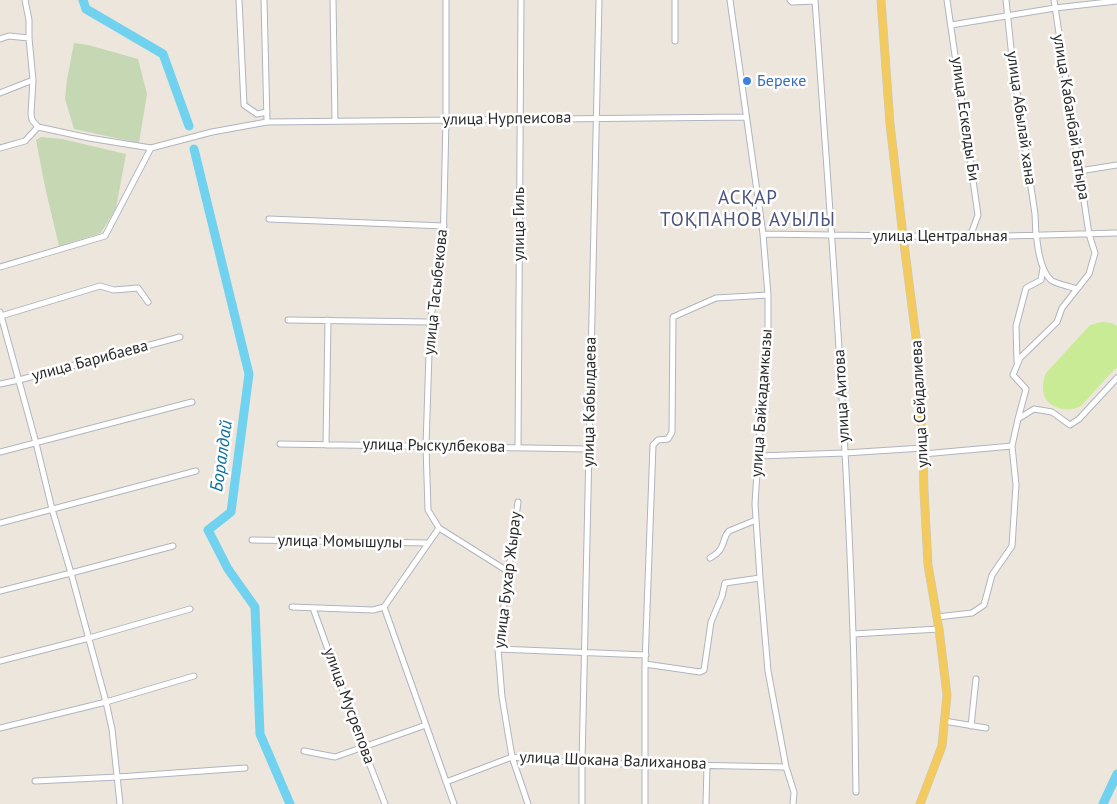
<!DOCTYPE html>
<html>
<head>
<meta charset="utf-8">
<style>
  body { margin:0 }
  canvas { display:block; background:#ede6dd }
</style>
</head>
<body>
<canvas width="1117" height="804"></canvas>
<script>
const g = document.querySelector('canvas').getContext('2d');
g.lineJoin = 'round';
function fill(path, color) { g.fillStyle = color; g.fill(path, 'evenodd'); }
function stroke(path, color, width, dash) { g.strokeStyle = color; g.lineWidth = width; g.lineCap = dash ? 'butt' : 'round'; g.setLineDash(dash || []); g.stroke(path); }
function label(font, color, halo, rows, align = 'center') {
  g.font = font + ' "PT Sans",sans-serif'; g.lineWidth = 5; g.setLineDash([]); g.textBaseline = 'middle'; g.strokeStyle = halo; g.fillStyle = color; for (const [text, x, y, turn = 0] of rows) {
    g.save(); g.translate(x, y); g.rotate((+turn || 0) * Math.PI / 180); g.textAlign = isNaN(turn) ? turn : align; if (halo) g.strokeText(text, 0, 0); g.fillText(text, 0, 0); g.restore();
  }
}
fill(new Path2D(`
  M74,43L88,45L138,59L147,94L139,143L74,129L65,99L67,80Z
  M41,137L62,139L126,154L116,208L101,233L59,246L45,187L36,140Z`), '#c6d7b4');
fill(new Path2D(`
  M1102,322L1112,323L1117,326V367C1108,376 1099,386 1090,396C1087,399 1083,405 1079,407C1069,412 1052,409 1046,399C1041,392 1043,380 1046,373L1090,325Z`), '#caeb95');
stroke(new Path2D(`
  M83,0L86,9L163,54L189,126
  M194,149L249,374L231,512L208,530L228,569L255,607L260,734L290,804
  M1103,804L1117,774`), '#70d2ef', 9);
const street = new Path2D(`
  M25,0L29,20V38L33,80L31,114L32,120L38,127L89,138L151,148L212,132L267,122L746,117
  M239,0L244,105L257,114L267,112
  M264,0L267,122
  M333,0L335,121
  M446,0V120L443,250L430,322L426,446L428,510L439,528L509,572
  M675,0V41
  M730,0L763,234L768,295V330L758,456L755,504L760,578L768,671L786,767L794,792L793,804
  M790,0L792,2L815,1
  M815,0C830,211 846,422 853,633C855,686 855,739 856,792
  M947,0L978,215L970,237
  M1006,0L1012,58L1035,214C1035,230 1038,269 1051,280C1054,283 1071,287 1077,289
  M951,25L1055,8L1117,1
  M0,39L9,36L29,38
  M0,93L33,80
  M0,148L25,141L38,127
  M1079,171L1117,165
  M269,219L444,226
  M763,234L970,237L1117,233
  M0,267L105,236L151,148
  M0,312L36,443L52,509L71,573L106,702L112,729L120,804
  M1,316L100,286L114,290L138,288L148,302
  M288,320L430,322
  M1017,362L1016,326L1026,288L1041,280L1043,268
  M0,384L19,380L180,337
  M1018,419L1026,389L1013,375L1020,358L1057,322L1062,308L1089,274L1095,253L1089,234L1054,0
  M280,444L589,449
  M326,445L328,320
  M518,448L521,0
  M0,452L192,402
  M923,454L1012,446
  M758,456L845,453L923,448
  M518,502L498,649L502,697L512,757L528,804
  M0,523L196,471
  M252,540L428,543
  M710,558C715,555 720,552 722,546C725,540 724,536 729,531L756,520
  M0,591L71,573L173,546
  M292,607L373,610L384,607
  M384,607L454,804
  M384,607L439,528
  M313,608L363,747L385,804
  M937,617L972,613L984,605L992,575L1012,546L1016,485L1012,446L1018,419L1034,409L1052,412L1070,425L1079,419L1117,378
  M853,634L939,629
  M498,649L646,655
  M0,661L89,638L190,609
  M645,664L700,672L704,670L711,622L722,596L725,583L760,578
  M944,721L986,728
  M971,726L976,679
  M0,728L106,702L194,676
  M304,751L335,757L426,725
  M35,781L118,777L245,768
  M446,782L512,757L582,763L786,767
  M582,804V763L599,0
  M645,804V664L653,445L658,440L668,439L672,432L673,317L716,298L768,295
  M706,804L707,765`);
const primary = new Path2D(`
  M881,0L890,124L903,236L916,337L923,448L924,491L928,565L939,629L947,695L942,746L920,804`);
stroke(street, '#b1b4bf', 7);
stroke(primary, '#c8c8c8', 9);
stroke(street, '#fff', 5);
stroke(primary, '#f2ca5e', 8);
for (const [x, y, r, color] of [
  [747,81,5,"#3f7fe0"]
]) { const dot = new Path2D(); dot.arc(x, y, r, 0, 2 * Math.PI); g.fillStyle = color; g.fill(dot); stroke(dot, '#fff', 2); }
label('16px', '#366cbe', '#fff', [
  ["Береке",757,81]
], 'left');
label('16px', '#2b2b2b', '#fff', [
  ["улица Кабанбай Батыра",1071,117,81],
  ["улица Абылай хана",1021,118,82],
  ["улица Нурпеисова",507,119,-1],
  ["улица Ескелды Би",965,119,82],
  ["улица Гиль",519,224,-90],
  ["улица Центральная",940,236],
  ["улица Тасыбекова",436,292,-84],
  ["улица Барибаева",90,361,-15],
  ["улица Аитова",842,396,-93],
  ["улица Кабылдаева",590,402,-89],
  ["улица Байкадамкызы",762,403,-86],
  ["улица Сейдалиева",920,404,-93],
  ["улица Рыскулбекова",434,446,1],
  ["улица Момышулы",340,542,1],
  ["улица Бухар Жырау",508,580,-83],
  ["улица Мусрепова",349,706,70],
  ["улица Шокана Валиханова",613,761,2]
]);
label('italic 18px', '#0d719e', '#fff', [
  ["Боралдай",222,456,-82]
]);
g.letterSpacing = '1px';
label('19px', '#4b557c', '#fff', [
  ["АСҚАР",748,199],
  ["ТОҚПАНОВ АУЫЛЫ",748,221]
]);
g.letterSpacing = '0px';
</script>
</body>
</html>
